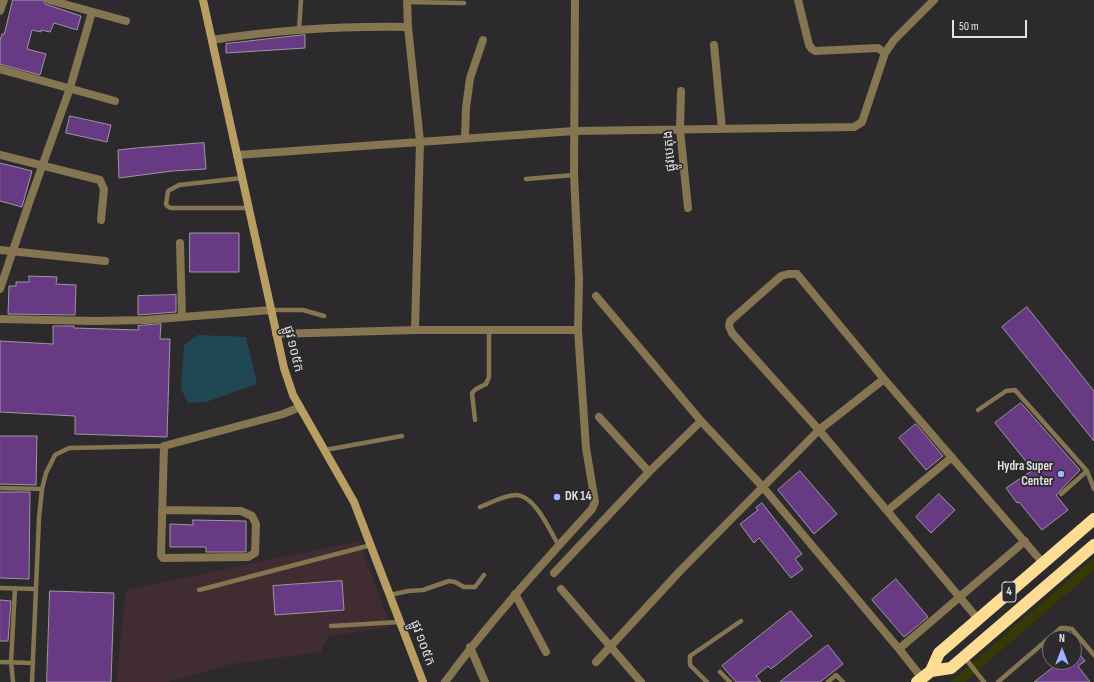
<!DOCTYPE html>
<html>
<head>
<meta charset="utf-8">
<style>
  body { margin:0 }
  #map { position:relative; width:1094px; height:682px; overflow:hidden; background:#2c2a2d; font-family:"Sofia Sans Condensed",sans-serif }
  canvas { display:block }
  .north { position:absolute; left:1042px; top:630px; width:40px; height:40px; box-sizing:border-box; background:#2c2a2d; border:1px solid #747375; border-radius:50%; rotate:0deg; font-size:11px; font-weight:700; line-height:16px; text-align:center; color:#e1e0e2 }
  .north::after { content:''; display:block; margin:auto; width:14px; height:18px; background:#9eb3fd; clip-path:polygon(50% 0,100% 100%,50% 72%,0 100%) }
  .scale { position:absolute; left:952px; top:20px; width:75px; height:18px; box-sizing:border-box; border:2px solid #e1e0e2; border-top:0; padding-left:5px; font-size:12px; line-height:14px; white-space:nowrap; color:#e1e0e2; -webkit-text-stroke:3px #2c2a2d; paint-order:stroke }
</style>
</head>
<body>
<div id="map">
<canvas width="1094" height="682"></canvas>
<div class="north">N</div>
<div class="scale">50 m</div>
</div>
<script>
const g = document.querySelector('canvas').getContext('2d');
g.lineJoin = 'round';
function fill(path, color) { g.fillStyle = color; g.fill(path, 'evenodd'); }
function stroke(path, color, width, dash) { g.strokeStyle = color; g.lineWidth = width; g.lineCap = dash ? 'butt' : 'round'; g.setLineDash(dash || []); g.stroke(path); }
function label(font, color, halo, rows, align = 'center') {
  g.font = font + ' "Sofia Sans Condensed","Noto Sans Khmer",sans-serif'; g.lineWidth = 3.5; g.setLineDash([]); g.textBaseline = 'middle'; g.strokeStyle = halo; g.fillStyle = color; for (const [text, x, y, turn = 0] of rows) {
    g.save(); g.translate(x, y); g.rotate((+turn || 0) * Math.PI / 180); g.textAlign = isNaN(turn) ? turn : align; if (halo) g.strokeText(text, 0, 0); g.fillText(text, 0, 0); g.restore();
  }
}
fill(new Path2D(`
  M359,541L391,627L328,636L321,652L231,664L168,682H116L126,590Z`), '#402c31');
fill(new Path2D(`
  M1094,558V570L965,682H950Z`), '#373904');
fill(new Path2D(`
  M198,335L246,337L257,384L206,402L188,403L181,389L184,345Z`), '#1f4854');
const building = new Path2D(`
  M13,0H44L45,4L81,16L77,30L54,23L50,32L41,30V32L32,30L27,49L46,54L40,75L0,64V40L2,34H4Z
  M305,35V48L226,53V44Z
  M70,116L111,125L107,142L66,133Z
  M204,143L206,169L172,171L119,178L118,150L136,148Z
  M0,163L32,171L22,207L0,201Z
  M190,233H239V272H190Z
  M29,276L57,277L56,284L76,285L75,315L8,314L9,286H16V282H29Z
  M176,295V312L138,315V296Z
  M1027,307L1094,391V441L1002,327Z
  M161,324L160,339H170L167,437L75,434V416L0,412V341L53,344V326H74V328L139,330L138,326Z
  M1021,403L1080,470L1056,495L1068,510L1042,530L1019,502L1017,503L1006,488L1033,470L995,423Z
  M916,424L943,456L926,470L899,438Z
  M0,436H37L36,485L0,484Z
  M800,471L837,514L814,534L778,490Z
  M0,492H30L29,579L0,578Z
  M939,494L955,510L931,533L916,517Z
  M762,503L802,554L795,559L803,569L791,578L759,538L754,543L740,524L758,510L756,508Z
  M193,520L246,521V552H206V547H170V524L193,525Z
  M896,579L928,617L904,637L872,600Z
  M342,581L344,610L275,615L273,586Z
  M50,591L114,593L111,682H47Z
  M0,600L11,601L8,641H0Z
  M791,611L812,636L771,669L768,666L756,676L761,682H736L722,666Z
  M828,645L843,664L820,682H780Z
  M1074,648L1085,661L1078,666L1090,682H1034L1060,662H1074Z`);
fill(building, '#683a84');
stroke(building, '#9b999d', 1);
stroke(new Path2D(`
  M407,2L464,3
  M299,30L301,0
  M242,178L179,185L168,191L166,204L167,206L171,208H249
  M526,179L574,175
  M271,310H303L324,316
  M978,410L1006,391L1015,390L1087,471L1094,489
  M475,420L472,393L476,389L486,384L489,377V330
  M325,450L402,436
  M0,488L42,489
  M1061,494L1087,471
  M480,507C491,503 504,495 516,495C535,495 550,531 559,546
  M0,588L36,589
  M199,590L371,545
  M390,595L408,591L423,590L449,581L455,582L464,587H475L484,575
  M331,626L400,622
  M965,658L984,682
  M0,662L33,663
  M720,672L730,682
  M13,682L11,662L15,588
  M32,682L39,518L42,489L46,473L55,455L69,448L164,446
  M707,682L690,665V656L741,621
  M828,682L836,675L843,682
  M998,682L1061,628H1065L1072,629L1094,655`), '#857550', 4.5);
stroke(new Path2D(`
  M49,0L126,21
  M407,0L408,27L420,141L415,330
  M798,0L809,45L812,49L815,51L878,48L885,53
  M0,11L4,0
  M212,40C277,30 342,26 408,27
  M714,45L722,129
  M0,69L115,101
  M681,91L680,130L688,208
  M465,138L466,108L470,78L483,40
  M0,155L100,180L104,189L101,220
  M237,155L574,131L854,127L862,122L885,53L894,40L934,0
  M180,243L182,317
  M0,250L105,261
  M0,289L29,203L70,88L92,12
  M596,296L701,421L762,486L899,649L922,678
  M0,319L96,321L145,320L271,310
  M276,334L415,330H578
  M599,417L649,472
  M162,510L241,511L252,516L256,524L255,553L248,557L163,558L161,555L164,446L283,414L300,407
  M887,511L952,457
  M554,573L649,472L701,421
  M561,589L641,682
  M515,594L546,652
  M978,619L819,430L732,333L729,326L730,321L781,276L788,274H797L884,379L1043,563
  M470,647L485,682
  M899,649L1025,541
  M596,662L680,571L819,430L884,379
  M445,682C490,621 541,565 592,509L595,502L586,448L578,330L579,279L574,175L575,0`), '#857550', 8);
stroke(new Path2D(`
  M203,0L284,368L293,395L354,502L423,682`), '#b89e62', 8);
stroke(new Path2D(`
  M931,671L951,668L1094,545
  M917,682L931,671L939,653L1094,519`), '#fddd93', 12);
for (const [x, y, r, color] of [
  [1061,474,4,"#9eb3fd"],
  [557,497,4,"#9eb3fd"]
]) { const dot = new Path2D(); dot.arc(x, y, r, 0, 2 * Math.PI); g.fillStyle = color; g.fill(dot); stroke(dot, '#2c2a2d', 1.5); }
for (const [x, y, w] of [
  [1009,592,14]
]) { const box = new Path2D(); box.roundRect(x - w / 2, y - 10, w, 20, 3); g.fillStyle = '#2c2a2d'; g.fill(box); stroke(box, '#e1e0e2', 1); }
label('bold 12px', '#e1e0e2', null, [
  ["4",1009,592]
]);
label('13px', '#e1e0e2', '#2c2a2d', [
  ["ផ្លូវបេតុង",670,151,-95],
  ["ផ្លូវ ១០៥ក",293,349,76],
  ["ផ្លូវ ១០៥ក",422,643,69]
]);
label('bold 13px', '#e1e0e2', '#2c2a2d', [
  ["Hydra Super",1053,467],
  ["Center",1053,482],
  ["DK 14",565,497,"left"]
], 'right');
</script>
</body>
</html>
